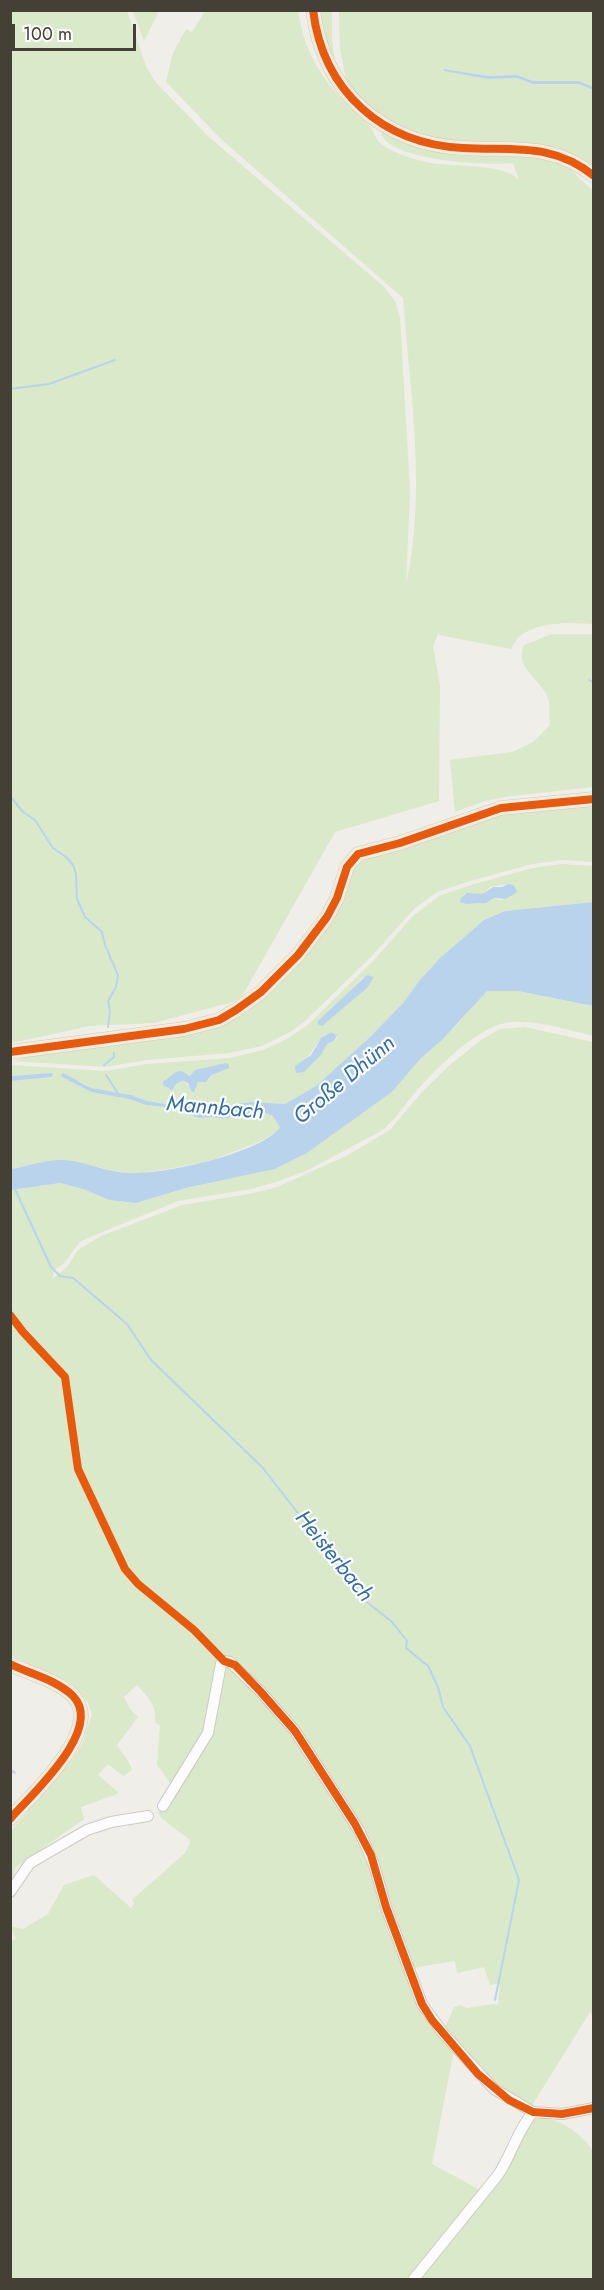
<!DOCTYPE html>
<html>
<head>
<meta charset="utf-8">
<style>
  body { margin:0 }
  #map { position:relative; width:604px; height:2290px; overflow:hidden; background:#efeee8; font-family:Jost,sans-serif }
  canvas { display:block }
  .frame { position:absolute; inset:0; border:12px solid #444035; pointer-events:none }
  .scale { position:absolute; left:12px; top:24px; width:124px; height:27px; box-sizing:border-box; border:3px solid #444035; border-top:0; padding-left:8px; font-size:18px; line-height:21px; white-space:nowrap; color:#444035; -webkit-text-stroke:4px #fff; paint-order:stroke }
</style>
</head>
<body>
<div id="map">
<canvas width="604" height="2290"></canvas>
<div class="frame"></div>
<div class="scale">100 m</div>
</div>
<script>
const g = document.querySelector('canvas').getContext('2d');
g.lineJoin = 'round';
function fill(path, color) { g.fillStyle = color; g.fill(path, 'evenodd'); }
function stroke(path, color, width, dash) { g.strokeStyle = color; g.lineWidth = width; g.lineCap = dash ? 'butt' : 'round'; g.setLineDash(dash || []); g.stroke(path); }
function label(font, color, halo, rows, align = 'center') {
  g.font = font + ' Jost,sans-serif'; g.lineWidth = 4.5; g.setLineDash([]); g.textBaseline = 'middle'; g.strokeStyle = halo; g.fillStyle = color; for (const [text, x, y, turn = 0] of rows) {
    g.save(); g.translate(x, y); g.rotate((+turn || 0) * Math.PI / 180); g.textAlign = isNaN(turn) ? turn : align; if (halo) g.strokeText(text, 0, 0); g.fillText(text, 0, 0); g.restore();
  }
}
fill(new Path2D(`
  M11,11H127L146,66L156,83L209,137L383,286L395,301L400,317L410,491L406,584C427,492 410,392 403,298L221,139L166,82L173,53L186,29L192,32L205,11H298C306,62 330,90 368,124C374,130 374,137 380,143C390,152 413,159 426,162C450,168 503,162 519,180L513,163C488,166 392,161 381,134L384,132L519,153L547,159L570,169L593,191V624C571,623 537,621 519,637C515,640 513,646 511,649L439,635V632L433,646L440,685L439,801L335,832L240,1000L154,1023L90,1026L11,1043Z
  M133,11H159L144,41Z
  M316,11H332V40L336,71Z
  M339,11H593V87L579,81H533L517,75L488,76L444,69L488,79L517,78L533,84H579L593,90V170L489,145L424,138L374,113L347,84L340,49Z
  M552,634H593V787L511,796L485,801L455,812L450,760L512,752L533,742L550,725C549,718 550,709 549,701C544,680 513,669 524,645Z
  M593,803V862L563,860L532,864L470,881L437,892L415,908L372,956L306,1020L292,1031L262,1046L229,1053L147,1060L104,1067L14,1061L27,1056L195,1031L272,988L355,862L508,810Z
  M562,864L593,866V902L505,911L484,920L440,958L419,981L404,1002L370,1037L316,1086L285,1104L252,1102L197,1109L147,1101L131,1095L91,1088L82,1082L62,1077L91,1092L129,1099L146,1105L174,1108L202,1118L212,1117L223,1119L246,1114L265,1113L273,1115L280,1128L279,1131L256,1143L207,1162L144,1173H125L93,1166L52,1161L11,1169V1081L51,1077V1073L11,1077V1065L105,1071L147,1064L230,1058L263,1050L287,1039L309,1024L375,959L412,917L439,896L471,885L533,868ZM508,884L511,897L501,900L494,898L486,903L470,904L464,894H483L490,887ZM373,977L367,988L342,1009L344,998L362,978ZM331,1032L335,1033L337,1038L335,1041L327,1044C321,1052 318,1060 309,1067L295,1066C315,1056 313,1040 331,1032ZM224,1064L225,1070L212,1075L209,1080L198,1082L196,1087L189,1086L183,1081L177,1083L176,1086L182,1071L190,1076C199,1068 212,1068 224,1064Z
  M497,990L518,991L593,1006V1036C568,1030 538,1020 511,1022C479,1025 439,1066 418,1089C406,1103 396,1119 381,1131L308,1170L276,1182L251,1189L178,1201L83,1240C72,1248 68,1264 55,1269L52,1279L67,1267L78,1250L101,1236L182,1205L249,1194L277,1187L348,1155L390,1130L422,1092L450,1065L481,1040L500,1029L525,1027L593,1042V2018L590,2012L531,2107L503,2093L445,2027L454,2007L461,2005L466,2008L493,2004L498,2005L500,1983L490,1985L484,1967L457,1973L455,1961L412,1968L379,1872L319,1763L228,1657L222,1654L209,1727L171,1784L157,1765L160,1726L155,1722C157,1704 148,1698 137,1685L124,1697L130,1709L138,1717L117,1745C122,1755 129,1758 132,1770L123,1776L108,1764L98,1775L119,1793L81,1807L84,1819L16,1867L12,1881L10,1879V1832L74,1757L83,1742L92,1714L88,1703L73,1686L11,1655V1190L60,1183L83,1189L109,1200L136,1203L186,1188L275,1169L307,1153L392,1092L421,1058L457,1025L482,995L487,991Z
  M227,1664L285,1721L358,1832L412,1981L454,2050L432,2164L480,2190L407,2279H11L10,1941L16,1939L10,1926L23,1929L48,1914L64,1885L94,1875L131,1908L135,1903L132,1900L185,1853L190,1843L189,1839L161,1818L158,1812C198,1771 204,1715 227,1664Z
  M544,2117C566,2123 580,2133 593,2151V2279L419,2280L528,2124L534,2119Z`), '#d9e9c9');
fill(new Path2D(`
  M444,69L488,76L517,75L533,81H579L593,87V90L579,84H533L517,78L488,79L444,71Z
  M508,884L514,885L517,892L506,899L494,898L486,903L466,904L460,902L461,898L467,893L483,894L493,887H502Z
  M593,902V1006L518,991H487L443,1039L421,1058L392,1092L307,1153L275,1169L186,1188L136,1203L109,1200L83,1189L60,1183L11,1190V1169C28,1166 47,1159 65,1160C86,1162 107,1172 128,1173C162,1175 258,1154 280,1128L273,1116L265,1113L246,1114L223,1119L212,1117L199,1118L174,1108L146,1105L129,1099L91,1092L62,1077L61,1075L63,1073L91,1088L131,1095L147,1101L197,1109L252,1102L285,1104L316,1086L370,1037L404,1002L419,981L440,958L484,920L505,911Z
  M367,975L374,977L367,988L322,1026L318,1024V1021Z
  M331,1032L337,1035L334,1041L327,1044L321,1055L304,1072L296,1073L295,1066L311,1055L321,1038Z
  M226,1063L229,1065V1068L212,1075L206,1082H198L194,1092H192L188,1083L183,1081L177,1083L172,1090L163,1085V1082L176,1072L182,1071L190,1076L195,1070Z
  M51,1073L53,1074L52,1077L11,1081L12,1076Z`), '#bad3ec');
stroke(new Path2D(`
  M10,389L49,384L115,360
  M589,680L594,683
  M10,796L23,812L35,820L53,848L66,857L73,865L76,874L77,899L85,917L102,932L105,945L118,975L116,987L108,1001L110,1011L108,1027
  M104,1065L114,1057V1053
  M106,1075L119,1095
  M14,1187L51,1267L60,1276L73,1278L127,1324L151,1360L262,1467L368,1603L392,1622L407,1641L406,1648L428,1666L438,1687L443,1707L470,1746L519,1880L495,2000
  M10,1769L15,1773`), '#bad3ec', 2);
const minor = new Path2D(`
  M163,1806L208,1733L221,1664L224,1661L230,1662L260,1691L295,1731L360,1832L374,1865L386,1907L422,2004L443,2033L494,2089L533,2112L562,2114L594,2108
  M10,1892L30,1863L87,1830L111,1822L148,1816
  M413,2280L498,2175C512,2154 517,2131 533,2112`);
const major = new Path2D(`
  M313,10C323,91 382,144 463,148C512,151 553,142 594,176
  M10,1052L184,1029L219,1020L236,1010L261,992L298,955L327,917L337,898L347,867L358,854L400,843L501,808L594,799
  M10,1664C30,1674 57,1680 73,1696C105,1729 31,1795 10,1819`);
stroke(minor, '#cdcbc6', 12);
stroke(major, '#d1cbb6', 15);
stroke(minor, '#fdfcfc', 10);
stroke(major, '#f0eee3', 14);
stroke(new Path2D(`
  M313,10C323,91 382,144 463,148C512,151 553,142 594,176
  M10,1052L184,1029L219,1020L236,1010L261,992L298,955L327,917L337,898L347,867L358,854L400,843L501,808L594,799
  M10,1315L23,1332L65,1377L78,1469L125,1569L138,1584L194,1630L224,1661L235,1665L260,1691L295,1731L355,1824L371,1855L386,1907L422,2004L432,2020L478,2074L509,2100L533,2112L562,2114L594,2108
  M10,1664C30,1674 57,1680 73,1696C105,1729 31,1795 10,1819`), '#e8590c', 8);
label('italic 22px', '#326cac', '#fff', [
  ["Große Dhünn",345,1081,-40],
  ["Mannbach",215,1109,5],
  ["Heisterbach",333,1557,51]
]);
</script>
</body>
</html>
